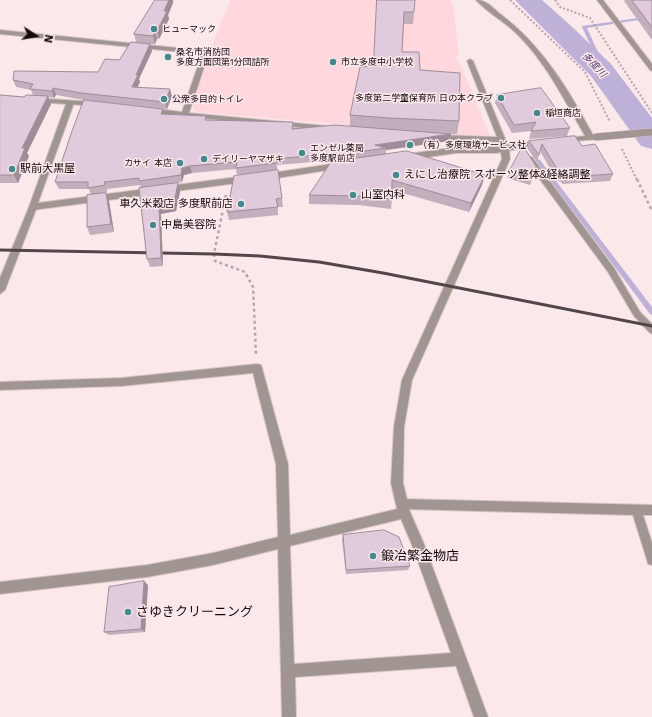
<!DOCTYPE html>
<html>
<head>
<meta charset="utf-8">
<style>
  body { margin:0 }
  #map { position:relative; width:652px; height:717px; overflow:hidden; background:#fbe8eb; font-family:"Work Sans",sans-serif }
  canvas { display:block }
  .north { position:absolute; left:16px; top:16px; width:40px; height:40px; -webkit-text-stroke:3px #fbe8eb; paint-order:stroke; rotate:102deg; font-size:11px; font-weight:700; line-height:16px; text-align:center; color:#13090b }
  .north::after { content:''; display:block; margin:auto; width:14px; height:18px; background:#13090b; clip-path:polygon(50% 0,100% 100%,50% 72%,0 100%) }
</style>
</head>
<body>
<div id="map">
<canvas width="652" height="717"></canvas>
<div class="north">N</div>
</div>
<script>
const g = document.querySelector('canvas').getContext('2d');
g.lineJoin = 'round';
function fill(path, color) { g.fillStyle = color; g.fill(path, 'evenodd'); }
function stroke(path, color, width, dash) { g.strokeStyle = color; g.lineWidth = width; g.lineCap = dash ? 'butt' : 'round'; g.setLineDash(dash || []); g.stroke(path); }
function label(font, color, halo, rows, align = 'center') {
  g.font = font + ' "Work Sans","Noto Sans JP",sans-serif'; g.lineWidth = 3; g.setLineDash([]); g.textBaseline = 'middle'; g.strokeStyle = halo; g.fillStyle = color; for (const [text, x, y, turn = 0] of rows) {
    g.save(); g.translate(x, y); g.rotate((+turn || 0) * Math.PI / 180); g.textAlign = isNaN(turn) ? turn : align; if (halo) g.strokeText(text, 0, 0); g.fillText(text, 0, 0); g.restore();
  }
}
fill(new Path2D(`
  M230,0H450L452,2L454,12L459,56L455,57L462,68L490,135H461L197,112L194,110L193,104L214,40Z`), '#ffd7dd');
fill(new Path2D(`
  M652,16V18L587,28L601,59L600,67L596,68L597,59L582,27V26Z
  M538,159L540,160L652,307V315L650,314L536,162V160Z`), '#beb1d8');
fill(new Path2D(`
  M515,0H542L568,23L611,64L652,118V149L641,146L591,76Z`), '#beb1d8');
const service = new Path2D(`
  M526,157H532L614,268L640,312L652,324V334L649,332L634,316L608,272L525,159Z
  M402,499L652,505V515H643L652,543V565L648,564L647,560L633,515L402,509L398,507L397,504L398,501Z`);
const minor = new Path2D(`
  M476,0C486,0 492,7 499,13C542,45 569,90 594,137L593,139H587C566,104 549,67 520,37C507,23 489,14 476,0Z
  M597,0H603L652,64V71L650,70Z
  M0,30L208,51L209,52L189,113L327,126L331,128L327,130L189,117L147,112L146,110L150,108L182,112L202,54L0,34Z
  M470,59L473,61L509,148L510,159L412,380L404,427L403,483L410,512L424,544L488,717H474L456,666L295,677L296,717H282L278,549L213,565L147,577L0,594V582L147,565L213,553L278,537L276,464L253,373L121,386L0,390V382L121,378L257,364L261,365L262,368L288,464L290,535L397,509L391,483L394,427L402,380L502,159L499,142L437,139L433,137L437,135L497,137L467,61ZM401,519L412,545L451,653L294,664L290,546Z
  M34,98L96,102L100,104L96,106L37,102L33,100Z
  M33,204L37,207L5,290L0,294V278L29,207Z`);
const tertiary = new Path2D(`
  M67,101H73L74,103L38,203L245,176L249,179L245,182L33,210L30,209L29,207Z
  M596,135H599V139L564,142L560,140L564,138Z
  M542,140H545V144L496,153H456L408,160L404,157L408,154L456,147H496Z
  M338,163L342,166L341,168L265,180L261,177L265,174Z`);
stroke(service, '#d6c4c7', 2);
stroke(minor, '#d6c4c7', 2);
stroke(tertiary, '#d6c4c7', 2);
stroke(new Path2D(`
  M510,0L585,72L610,122
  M555,0L560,7L590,18L652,113
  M622,149L637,180`), '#b5a5a8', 2, [2, 2]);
stroke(new Path2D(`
  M637,179L652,211
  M226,195L214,254L215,261L245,272L253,287L256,354`), '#b5a5a8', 2.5, [3, 3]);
fill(service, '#a19591');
fill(minor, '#a19591');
fill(tertiary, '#a19591');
stroke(new Path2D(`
  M0,250L214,254L260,256L319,262L383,273L652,326`), '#524648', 3);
const tertiaryBridge = new Path2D(`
  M596,137L652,132`);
stroke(tertiaryBridge, '#d6c4c7', 8, []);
stroke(tertiaryBridge, '#a19591', 7);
fill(new Path2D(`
  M155,0H173V3L168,15L169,19L159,39H157L155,44H150L152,51L139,79L140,82L138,87L172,96L167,109L84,100L56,95L54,98L48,97L51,104L27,153L29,156L18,183H0V95L24,97L33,95L31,90L16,87L13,80L98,72L119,60L136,42L134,34Z
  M377,0L414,12L413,24H404L402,52L420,70L459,121L457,134L433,133L451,134L449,141L386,150V154L482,185L469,212L392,190V199L391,209L358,205L309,204V195L337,160L277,165V170L237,175L236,169L192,173L184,175L182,182L141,188L140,185L107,189V192L91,195L89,189H59L55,182L164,114L206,116V120L293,122L294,128L350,127V115L373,66Z
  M625,0H652V40L624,1Z
  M497,95L570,128L567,136L529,139L531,131L512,133L495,103Z
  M529,141L582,146L613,174L610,181L562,184L561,182L557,181L540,151L537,162L527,148Z
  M510,170L533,177L530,185L507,178Z
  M234,176L282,198L283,207H278V215L229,220L227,212Z
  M139,188L180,192L176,211L161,214L163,266L150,267L147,259Z
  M109,201L114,232L90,235L87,227Z
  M343,535L410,566L408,570L346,574L342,540Z
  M148,585L145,632L109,635L104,632Z`), '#c2aebc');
fill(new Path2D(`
  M169,0H173V3L168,15L169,19L159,39L157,31L164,11Z
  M155,31L157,39L155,44L153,36Z
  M150,44L152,51L139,79L140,82L134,94L132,87L136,75Z
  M53,88L56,95L54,98L52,91Z
  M170,89L172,96L167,109L165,102Z
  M48,96L51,104L27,153L29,156L18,183L14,175L22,148Z
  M163,109L164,116L161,114Z
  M451,134L449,141L386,150V148L375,145Z
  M190,166L192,173L184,175L182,182L181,175L182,168Z
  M485,175L482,185L469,212L471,203Z
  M178,183L180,192L176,211L161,214L163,266L161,258L159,206Z
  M106,193L109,201L114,232L111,224Z
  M144,581L148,585L145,632L141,629Z`), '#9e8d99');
const building = new Path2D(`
  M155,0H169L164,11H167L157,31H155L153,36L134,34Z
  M377,0H415L414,12H404L402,52H419L420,70L460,73L459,121L389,118L350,115L360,67L373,66Z
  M632,0H652V27Z
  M131,42L150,44L136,75H138L132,87L170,89L165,102L81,93L53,88L52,91L30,89L33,84L13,80L14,71L98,72L105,59L119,60Z
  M541,88L570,128L531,131L536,122L514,125L497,95Z
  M0,95L24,97L26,95L48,96L22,148H25L14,175H0Z
  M84,100L163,109L161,114L206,116L205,120L293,122L292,129L335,125L451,134L375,145L386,148L337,155L338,153L276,159V163L236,168L237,162L190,166L182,168L181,175L139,181V178L104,182L105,185L88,188V182H55L72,131Z
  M575,136L582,146L595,144L613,174L565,177L564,175L560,174L542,144L539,155L529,141Z
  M523,146L536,166L533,177L510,170Z
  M407,151L485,175L471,203L392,180V199L358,196L309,195L331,162Z
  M278,170L282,198L276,199L278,207L227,212L234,176Z
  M178,183L174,203L159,206L161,258L147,259L139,188Z
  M106,193L111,224L87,227V195Z
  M384,530L399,537L410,566L346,570L343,535Z
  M144,581L141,629L104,632L109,587Z`);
fill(building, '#e1cadb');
stroke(building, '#9e8d99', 1);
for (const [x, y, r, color] of [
  [154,29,4,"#428a8e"],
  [168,57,4,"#428a8e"],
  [333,62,4,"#428a8e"],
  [501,98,4,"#428a8e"],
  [164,99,4,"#428a8e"],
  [537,113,4,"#428a8e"],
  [410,145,4,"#428a8e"],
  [302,153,4,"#428a8e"],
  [204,159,4,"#428a8e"],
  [180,163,4,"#428a8e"],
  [12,169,4,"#428a8e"],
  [396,175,4,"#428a8e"],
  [353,195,4,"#428a8e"],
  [241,204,4,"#428a8e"],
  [153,225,4,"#428a8e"],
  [373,556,4,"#428a8e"],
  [128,612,4,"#428a8e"]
]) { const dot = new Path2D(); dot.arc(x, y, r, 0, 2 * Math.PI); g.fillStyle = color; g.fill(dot); stroke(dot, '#fbe8eb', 1.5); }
label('9px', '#13090b', '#fbe8eb', [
  ["ヒューマック",162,29],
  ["桑名市消防団",176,52],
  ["多度方面団第1分団詰所",176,62],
  ["市立多度中小学校",341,62],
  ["多度第二学童保育所 日の本クラブ",493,98,"right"],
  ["公衆多目的トイレ",172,99],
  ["稲垣商店",545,113],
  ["（有）多度環境サービス社",418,145],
  ["エンゼル薬局",310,148],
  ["多度駅前店",310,158],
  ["デイリーヤマザキ",212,159],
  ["カサイ 本店",172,163,"right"]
], 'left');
label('italic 10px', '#513d71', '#fbe8eb', [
  ["多度川",594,65,46]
]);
label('11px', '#13090b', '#fbe8eb', [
  ["駅前大黒屋",20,169],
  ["えにし治療院 スポーツ整体&経絡調整",404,175],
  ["山室内科",361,195],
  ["車久米穀店 多度駅前店",233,204,"right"],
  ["中島美容院",161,225]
], 'left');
label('13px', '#13090b', '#fbe8eb', [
  ["鍛冶繁金物店",381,556],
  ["さゆきクリーニング",136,612]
], 'left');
</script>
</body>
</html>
